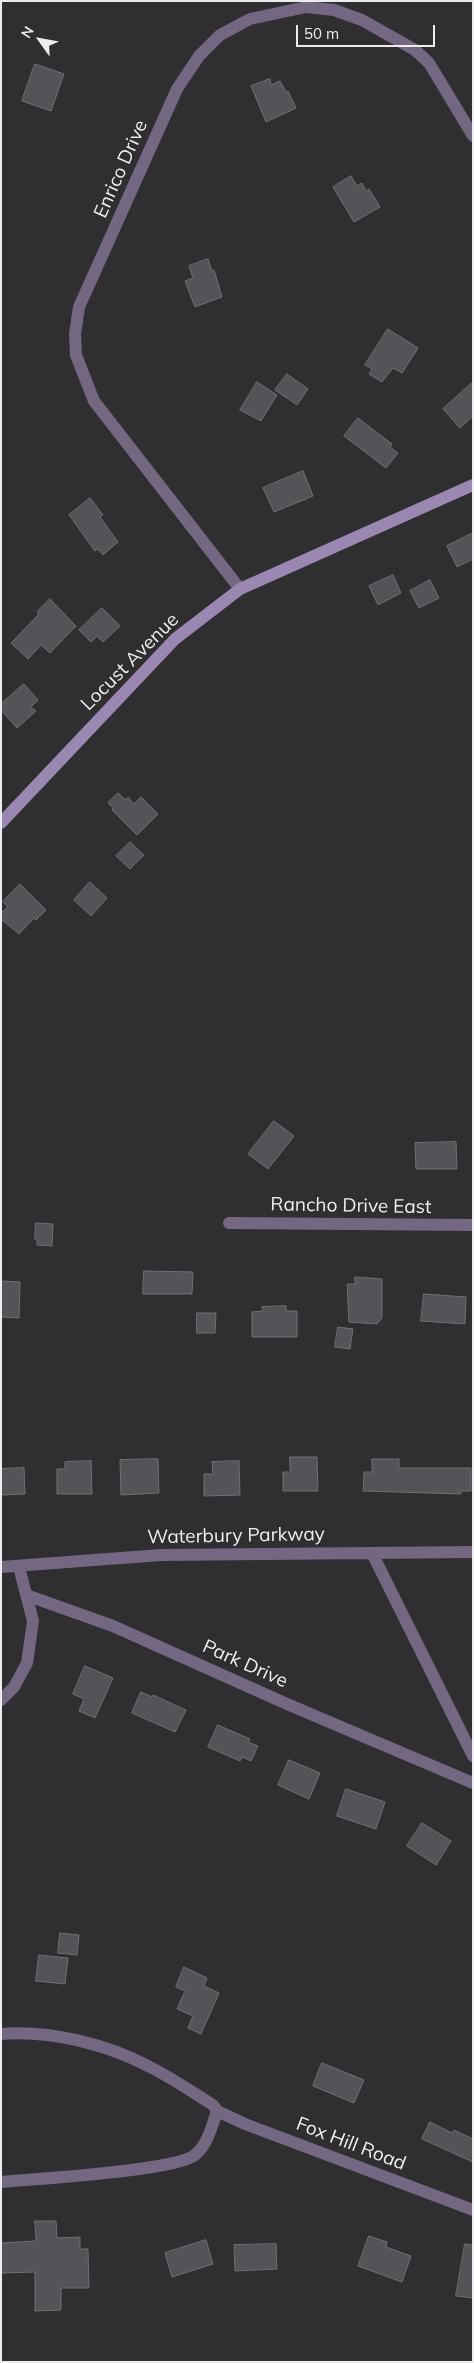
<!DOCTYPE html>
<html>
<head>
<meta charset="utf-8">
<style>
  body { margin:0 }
  #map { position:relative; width:474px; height:2363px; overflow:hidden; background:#2f2e31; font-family:Mulish,sans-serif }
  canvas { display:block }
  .frame { position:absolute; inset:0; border:2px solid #edecef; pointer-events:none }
  .north { position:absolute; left:15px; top:15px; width:50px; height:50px; -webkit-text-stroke:4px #2f2e31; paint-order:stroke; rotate:302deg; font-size:14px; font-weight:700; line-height:20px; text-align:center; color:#edecef }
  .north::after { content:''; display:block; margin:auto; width:18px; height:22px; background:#edecef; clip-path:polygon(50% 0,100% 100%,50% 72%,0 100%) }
  .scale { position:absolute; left:296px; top:25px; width:139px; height:22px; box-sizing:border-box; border:2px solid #edecef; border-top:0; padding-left:6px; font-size:15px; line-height:18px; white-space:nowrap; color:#edecef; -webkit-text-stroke:4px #2f2e31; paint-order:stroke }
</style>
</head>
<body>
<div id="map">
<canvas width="474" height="2363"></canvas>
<div class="frame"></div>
<div class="north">N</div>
<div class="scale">50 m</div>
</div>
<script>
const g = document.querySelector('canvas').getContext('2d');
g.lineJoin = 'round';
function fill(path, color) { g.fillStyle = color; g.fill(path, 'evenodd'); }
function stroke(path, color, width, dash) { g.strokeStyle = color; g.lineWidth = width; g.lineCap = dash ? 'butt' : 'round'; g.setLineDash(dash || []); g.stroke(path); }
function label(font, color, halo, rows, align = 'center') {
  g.font = font + ' Mulish,sans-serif'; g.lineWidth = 4; g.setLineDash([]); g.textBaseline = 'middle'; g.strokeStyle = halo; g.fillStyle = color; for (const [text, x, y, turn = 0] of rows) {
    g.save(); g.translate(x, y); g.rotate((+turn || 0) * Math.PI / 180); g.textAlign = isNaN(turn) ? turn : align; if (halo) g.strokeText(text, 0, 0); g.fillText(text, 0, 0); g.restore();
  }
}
const building = new Path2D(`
  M35,64L64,74L51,111L22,101Z
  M270,79L271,85L280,81L286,92L288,91L296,108L266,122L251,86Z
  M351,176L357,186L362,183L366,191L369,189L380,207L354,222L333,187Z
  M208,259L212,271L214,270L222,297L195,307L185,281L193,278L189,266Z
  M388,329L418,348L402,373L393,368L382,382L369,374L372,369L365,365Z
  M287,374L308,389L297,405L275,390Z
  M257,382L277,395L261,421L240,410Z
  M473,382V416L460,428L443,409Z
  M358,418L392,444L390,447L398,453L386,468L344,436Z
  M303,471L313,496L274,512L263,488Z
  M90,498L103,515L100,517L118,542L103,555L98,549L95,551L69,515Z
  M473,533V559L457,567L447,546Z
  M393,575L401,593L378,605L369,586Z
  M430,580L439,598L419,608L410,591Z
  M50,599L76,626L50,653L41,645L28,659L11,643L39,614L37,612Z
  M102,608L120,626L103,642L97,636L91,642L79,630Z
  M24,684L38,700L31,707L36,711L17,728L1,710V704Z
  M118,793L126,800L128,797L134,804L141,797L158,814L137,835L112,810L113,808L108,803Z
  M130,842L144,855L130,869L116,856Z
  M90,882L107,898L91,916L74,900Z
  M20,884L46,910L36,920L34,918L19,934L1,919V913L8,907L3,902Z
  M274,1121L294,1136L268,1169L248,1154Z
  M456,1142L457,1169H416L415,1143Z
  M36,1223L53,1224L52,1246L37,1245V1239H35Z
  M144,1271L193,1272L192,1294H143Z
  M355,1277L382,1279V1318L377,1324L349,1322L347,1284H355Z
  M1,1281L20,1282L19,1318L1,1317Z
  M424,1294L466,1297L465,1324L421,1321Z
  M286,1306V1311H297V1337H252V1312L263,1311L262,1307Z
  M197,1313H216L215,1333H197Z
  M338,1327L353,1329L350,1349L335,1347Z
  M290,1457H317L318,1491H283V1472H290Z
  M158,1459L159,1493L121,1495L120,1460Z
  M372,1459H399V1468H471V1491H461V1494L363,1491L364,1472H372Z
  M91,1461L92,1494H57V1469H65V1462Z
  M239,1461L240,1495L204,1496V1474H213L212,1462Z
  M24,1468L25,1494L1,1495V1469Z
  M85,1666L113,1678L95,1718L79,1711L84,1699L73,1694Z
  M141,1692L152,1697L153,1695L186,1710L175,1732L132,1713Z
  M218,1725L250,1739L248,1742L258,1746L251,1761L242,1757L240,1761L208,1747Z
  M289,1760L320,1773L309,1799L278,1785Z
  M346,1789L385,1802L376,1829L337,1816Z
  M422,1823L451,1841L436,1865L407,1846Z
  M60,1933L79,1935L77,1955L58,1953Z
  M39,1955L68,1958L65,1984L36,1981Z
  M184,1967L207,1978L204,1986L219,1993L201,2034L188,2028L193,2016L177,2009L185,1991L176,1987Z
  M322,2063L364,2080L354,2103L313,2086Z
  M430,2122L452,2133L454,2130L473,2139V2162L422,2139Z
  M35,2221H56L57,2238L80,2237V2249H88L89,2288H61V2310L35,2311V2272L1,2273V2243L36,2241Z
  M369,2236L387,2242L386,2247L411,2256L402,2282L358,2266Z
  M206,2240L213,2264L172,2277L165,2253Z
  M276,2244L277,2269L235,2271L234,2245Z
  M465,2244L473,2245V2298L456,2296Z`);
fill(building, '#555357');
stroke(building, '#706f73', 1);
stroke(new Path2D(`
  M240,589L94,401L76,355L75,334L79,307L177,89L199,56L220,35L250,19L306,7L334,10L362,20L415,50L429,63L473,136
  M229,1223L473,1225
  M372,1553L473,1756
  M1,1567L161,1555L473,1552
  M26,1595L113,1626L287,1704L473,1783
  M1,1700L14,1687L27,1663L33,1621L19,1567
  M1,2034C50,2030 107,2044 150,2067C172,2078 192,2092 213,2105L217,2111L245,2124L473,2210
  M1,2182C35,2179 175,2171 195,2155C208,2144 212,2126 217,2111`), '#736782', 12);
stroke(new Path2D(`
  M1,823L175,639L240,589L473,485`), '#9a87b2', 12);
label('19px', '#edecef', '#2f2e31', [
  ["Enrico Drive",121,169,-66],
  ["Locust Avenue",130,662,-45],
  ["Rancho Drive East",351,1206,1],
  ["Waterbury Parkway",236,1536,-1],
  ["Park Drive",245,1664,24],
  ["Fox Hill Road",351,2144,21]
]);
</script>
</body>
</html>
